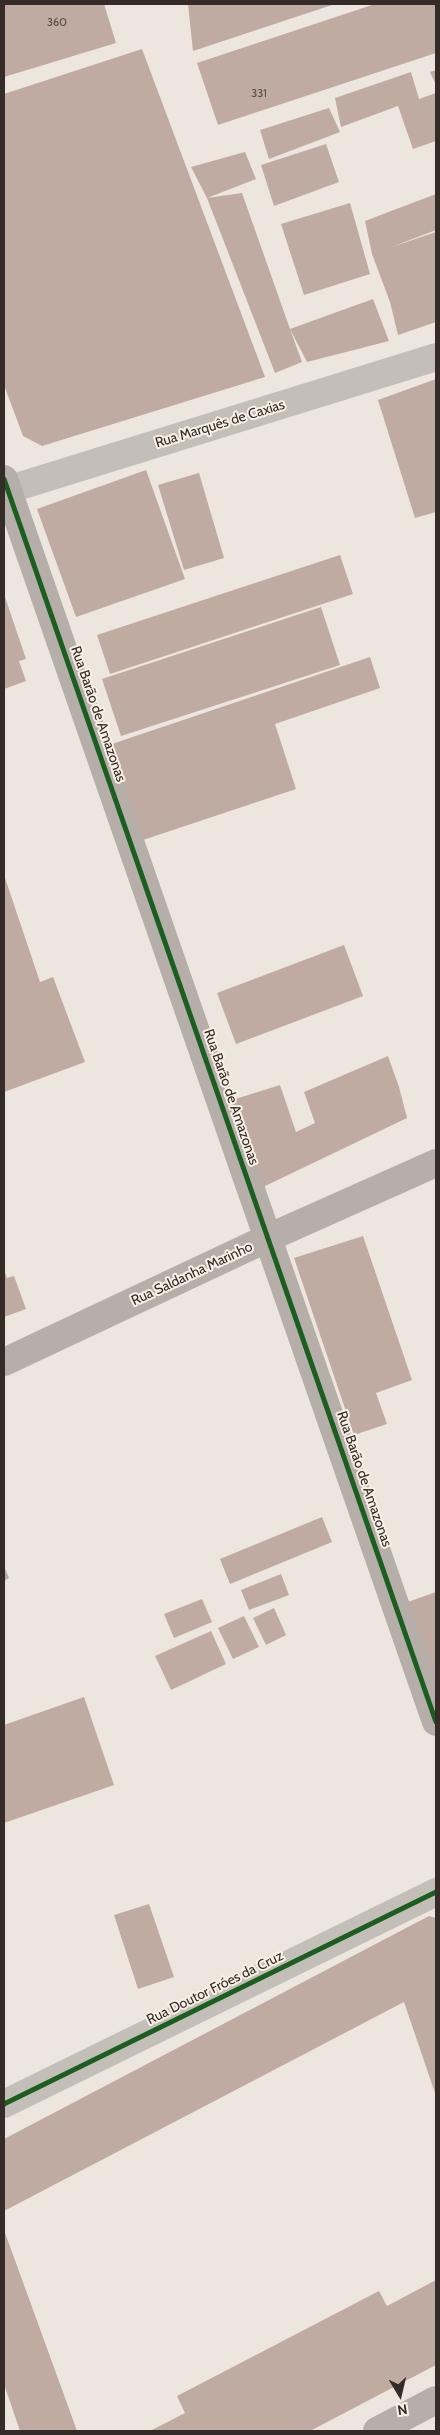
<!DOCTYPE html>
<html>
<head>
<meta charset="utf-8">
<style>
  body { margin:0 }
  #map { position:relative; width:440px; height:2435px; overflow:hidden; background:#ece6df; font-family:Cabin,sans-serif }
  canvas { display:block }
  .frame { position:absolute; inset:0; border:5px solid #352b27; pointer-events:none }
  .north { position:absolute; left:375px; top:2370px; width:50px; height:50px; -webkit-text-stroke:4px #f9f0e6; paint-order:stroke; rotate:171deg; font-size:14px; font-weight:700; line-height:20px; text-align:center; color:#352b27 }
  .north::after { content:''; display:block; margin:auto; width:18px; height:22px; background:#352b27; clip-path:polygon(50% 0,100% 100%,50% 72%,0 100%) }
</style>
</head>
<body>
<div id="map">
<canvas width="440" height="2435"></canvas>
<div class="frame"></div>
<div class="north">N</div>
</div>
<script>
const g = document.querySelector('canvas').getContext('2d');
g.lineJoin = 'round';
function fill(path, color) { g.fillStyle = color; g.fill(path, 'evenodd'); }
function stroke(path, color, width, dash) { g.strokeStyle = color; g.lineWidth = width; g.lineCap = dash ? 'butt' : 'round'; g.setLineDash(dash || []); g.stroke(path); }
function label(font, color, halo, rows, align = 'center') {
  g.font = font + ' Cabin,sans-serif'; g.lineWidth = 4; g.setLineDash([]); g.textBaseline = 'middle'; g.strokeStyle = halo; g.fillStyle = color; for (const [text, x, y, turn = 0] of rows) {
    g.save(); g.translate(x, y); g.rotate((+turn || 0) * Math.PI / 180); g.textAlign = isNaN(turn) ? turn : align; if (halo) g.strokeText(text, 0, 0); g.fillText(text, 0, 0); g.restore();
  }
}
fill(new Path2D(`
  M4,4H104L116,43L4,77Z
  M188,4H335L193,51Z
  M375,4H436V53L218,125L197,63Z
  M142,49L265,377L42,446L23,436L4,385V94Z
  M436,70V85L430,72Z
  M411,72L419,99L436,93V141L413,149L398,106L341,127L335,98Z
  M329,108L340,132L269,159L260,130Z
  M326,144L339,182L274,206L261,165Z
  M245,152L256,179L207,198L242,193L290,329L373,299L389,341L307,362L290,329L302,362L275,373L207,198L191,167Z
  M436,194V230L389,248L436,232V322L398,335L390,302L372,254L365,221Z
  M350,203L370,274L304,295L281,224Z
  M436,379V512L415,518L378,400Z
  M146,470L185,579L76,617L37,509Z
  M199,473L224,558L184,570L158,485Z
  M340,555L353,594L110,674L97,635Z
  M4,594L26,659L19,661L26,681L4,689Z
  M321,607L340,665L121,736L102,679Z
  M370,657L380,688L275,724L296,789L137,842L106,746Z
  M4,875L40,982L53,977L85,1062L4,1092Z
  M344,945L363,996L236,1044L217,993Z
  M388,1056L399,1087L407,1118L263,1187L229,1101L280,1085L296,1132L315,1123L304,1092Z
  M363,1236L412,1380L376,1393L387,1424L354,1435L294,1258Z
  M4,1270L7,1278L14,1276L26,1309L4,1317Z
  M322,1517L332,1542L230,1584L220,1559Z
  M4,1566L9,1578L4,1581Z
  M281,1574L289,1595L249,1610L241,1590Z
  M436,1592V1698L402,1604Z
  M202,1599L212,1622L174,1638L164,1614Z
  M274,1608L286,1635L266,1645L253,1618Z
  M244,1616L259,1647L233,1659L218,1628Z
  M211,1631L226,1664L171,1690L155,1656Z
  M84,1697L114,1785L4,1823V1725Z
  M149,1904L174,1977L138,1989L114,1915Z
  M429,1916L436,1918V2096L404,2002L4,2211V2139Z
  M4,2230L68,2406L77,2431H20L4,2384Z
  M436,2280V2365L310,2431H150L185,2413L177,2396L379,2291L387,2306Z`), '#bfaba1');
stroke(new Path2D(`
  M4,491L436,357
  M4,2104L436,1892`), '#c4beb8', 28);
stroke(new Path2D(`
  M4,479L436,1722
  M4,1362L268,1238L436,1163
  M377,2431L436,2400`), '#b5aea9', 28);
stroke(new Path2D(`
  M4,479L436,1722
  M4,2104L436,1892`), '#1b5e20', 5);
label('11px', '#584b46', null, [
  ["360",57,23],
  ["331",259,94]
]);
label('14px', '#352b27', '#f9f0e6', [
  ["Rua Marquês de Caxias",220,424,-17],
  ["Rua Barão de Amazonas",98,714,71],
  ["Rua Barão de Amazonas",231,1097,71],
  ["Rua Saldanha Marinho",192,1274,-25],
  ["Rua Barão de Amazonas",364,1479,71],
  ["Rua Doutor Fróes da Cruz",215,1988,-26]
]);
</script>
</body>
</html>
